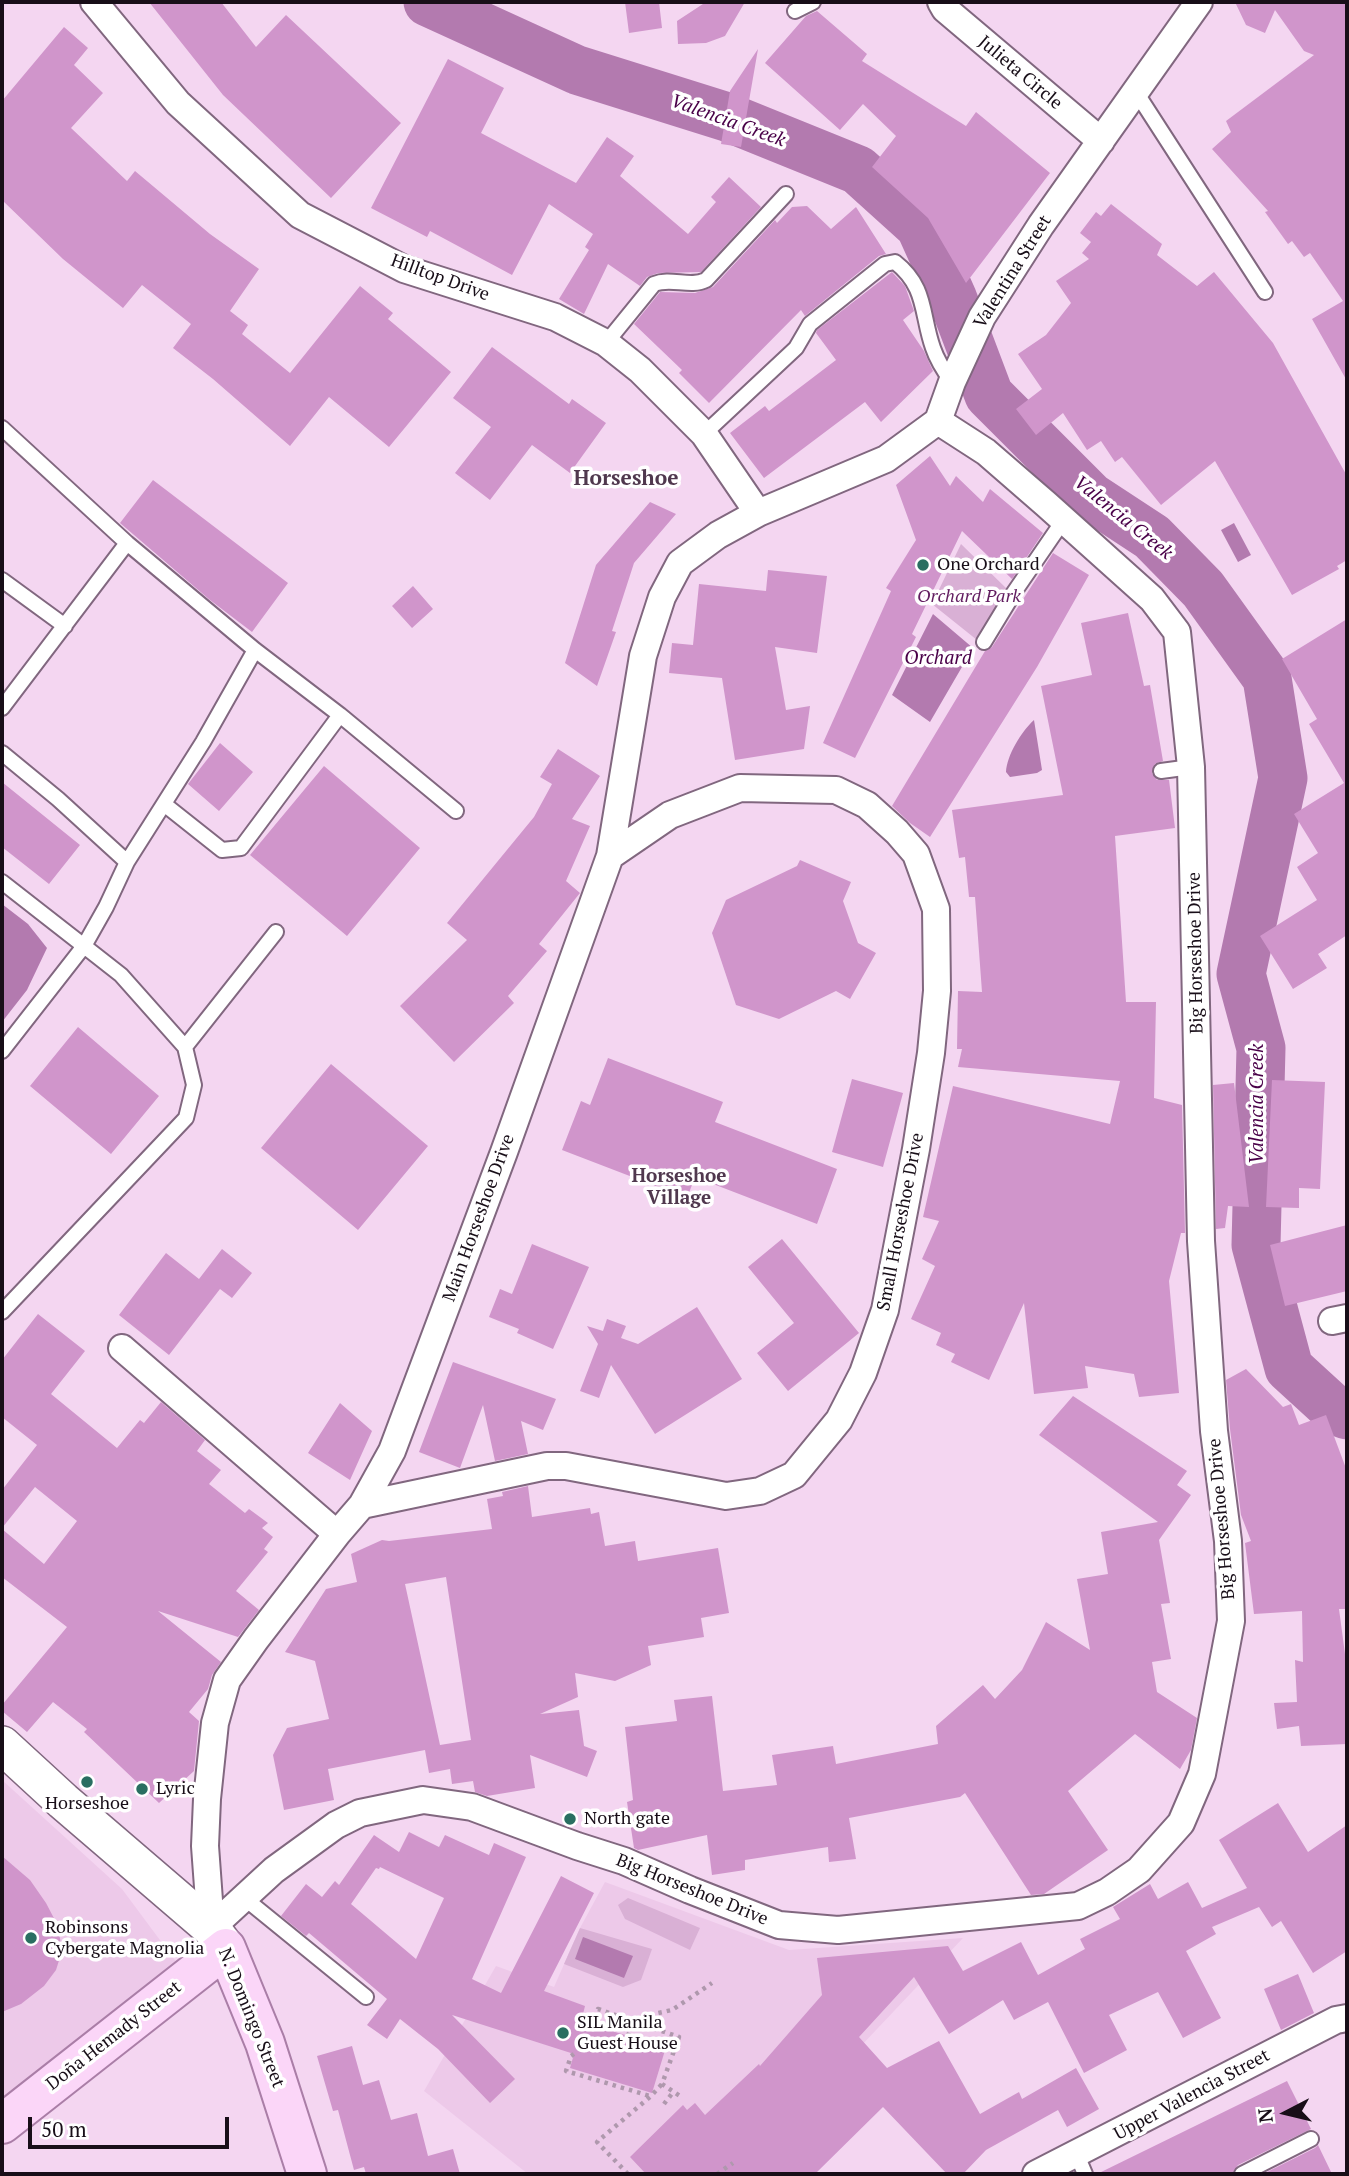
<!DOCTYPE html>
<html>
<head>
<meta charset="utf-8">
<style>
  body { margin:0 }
  #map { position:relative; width:1349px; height:2176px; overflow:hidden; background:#f4d6f1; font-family:"PT Serif",serif }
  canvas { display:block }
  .frame { position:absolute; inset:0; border:4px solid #180e18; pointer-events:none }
  .north { position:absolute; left:1251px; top:2078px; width:70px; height:70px; -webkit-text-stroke:5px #fff; paint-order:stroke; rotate:263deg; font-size:19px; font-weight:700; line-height:28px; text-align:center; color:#180e18 }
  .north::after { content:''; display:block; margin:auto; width:24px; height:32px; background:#180e18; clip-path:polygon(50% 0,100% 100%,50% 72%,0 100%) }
  .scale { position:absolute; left:28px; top:2117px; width:201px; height:32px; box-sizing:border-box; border:4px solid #180e18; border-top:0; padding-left:9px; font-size:21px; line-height:24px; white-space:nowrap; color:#180e18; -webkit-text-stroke:5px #fff; paint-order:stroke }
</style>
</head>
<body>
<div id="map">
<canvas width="1349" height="2176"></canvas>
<div class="frame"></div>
<div class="north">N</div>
<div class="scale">50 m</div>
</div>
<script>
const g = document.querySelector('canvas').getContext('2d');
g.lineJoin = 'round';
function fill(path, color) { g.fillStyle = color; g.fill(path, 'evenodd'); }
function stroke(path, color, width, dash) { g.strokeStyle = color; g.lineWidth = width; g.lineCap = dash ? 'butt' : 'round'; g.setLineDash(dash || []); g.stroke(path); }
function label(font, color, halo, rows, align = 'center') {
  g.font = font + ' "PT Serif",serif'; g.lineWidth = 7; g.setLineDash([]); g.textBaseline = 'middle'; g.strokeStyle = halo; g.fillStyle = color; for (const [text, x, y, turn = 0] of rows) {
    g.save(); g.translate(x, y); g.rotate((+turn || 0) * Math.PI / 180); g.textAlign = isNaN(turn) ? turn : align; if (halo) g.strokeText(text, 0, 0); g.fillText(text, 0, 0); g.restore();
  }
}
fill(new Path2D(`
  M2,1780L122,1889L177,1963L82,2040L2,2097Z
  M605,1882L789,1950L963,1938L774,2138L722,2174H528L424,2091L496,1966L554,1987L580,1928Z`), '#edc9e9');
fill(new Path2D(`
  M961,544L1007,589L977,640L932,604Z
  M628,1898L700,1928L690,1950L625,1919L618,1905Z
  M580,1928L652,1949L641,1980L623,1987L564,1964Z`), '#d9b0d5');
fill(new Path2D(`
  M1234,523L1251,555L1238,562L1221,530Z
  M933,614L973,648L930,722L892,695Z
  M1034,720L1042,770L1037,773L1010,777L1006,772C1007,755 1021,732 1034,720Z
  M2,904L28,924L47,948L27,990L2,1022Z
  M583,1937L633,1956L624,1978L575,1959Z`), '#b37aaf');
stroke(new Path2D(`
  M428,2L577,70L727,117L858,170L920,226L952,297L989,395L1091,497L1152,537L1203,589L1267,678L1283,778L1241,974L1261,1048L1256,1245L1289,1368L1336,1411L1347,1415`), '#b37aaf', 49);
fill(new Path2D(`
  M149,2H221L256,47L286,15L401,123L331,198L223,95Z
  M625,2H659L662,28L629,33Z
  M706,2H745L725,36L706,43L678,44L677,21Z
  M1235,2H1347V381L1312,319L1343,301L1310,253L1304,257L1292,241L1288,244L1265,212L1268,211L1212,149L1231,132L1226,121L1314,55L1304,51L1275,10L1265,33L1246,25Z
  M817,11L867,54L862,61L966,126L976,112L1050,173L966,283L928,218L872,167L896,136L863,104L840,130L765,63L806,16Z
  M64,27L88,48L74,65L103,93L71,128L127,181L135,171L210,234L259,269L230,311L248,325L242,334L290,373L360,286L393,313L388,319L451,372L389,447L329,397L290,446L213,379L173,348L191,324L142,285L123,308L63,259L2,200V101Z
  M758,49L741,147L721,144L730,91Z
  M448,59L504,88L481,133L576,183L607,137L634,156L620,176L688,234L716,202L711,197L729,177L761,207L701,272L658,273L647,277L640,286L608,264L584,314L559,299L589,250L585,247L593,234L549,204L512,275L430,231L427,237L371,208Z
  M1111,204L1162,244L1157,255L1197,286L1214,272L1273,343L1347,476V560L1337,566L1339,569L1292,595L1215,461L1161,505L1122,457L1115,462L1101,441L1087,450L1063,413L1036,435L1016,409L1042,389L1018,354L1046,335L1071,303L1056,281L1089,259L1082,253L1091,242L1080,233L1096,212L1101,216Z
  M807,206L831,229L856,207L886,254L879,256L805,316L801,310L709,403L679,373L682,370L634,324L660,292L695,293L713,287L775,220L777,223L792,207Z
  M892,272L905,286L914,311L903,320L924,351L933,371L881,422L865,402L764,478L730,433L765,406L769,411L836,360L816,333L817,330Z
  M492,347L569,404L572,399L606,423L570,473L532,445L490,500L455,473L491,427L453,398Z
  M930,456L950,486L956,476L983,502L990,489L1043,533L1012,579L962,531L912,634L916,637L855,758L823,743L891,591L886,588L916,540L896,485Z
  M153,480L288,583L252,632L210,600L120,523Z
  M650,502L676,514L634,563L612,631L616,632L597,686L565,663L596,565Z
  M1053,553L1089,575L1037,667L930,837L910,823L892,806L985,651L992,647Z
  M768,570L827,576L817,653L775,647L786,710L810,706L804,749L735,760L722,678L669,673L672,643L693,645L699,584L766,591Z
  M413,586L433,609L412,628L392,606Z
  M1128,613L1144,686L1150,685L1163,761L1155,764L1152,773L1157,780H1169L1175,828L1115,836L1126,1002H1156L1154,1098L1182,1105L1185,1233H1181L1169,1281L1179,1393L1139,1397L1134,1374L1085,1366L1088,1388L1034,1394L1024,1303L989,1380L951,1362L955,1354L936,1345L941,1333L911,1319L935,1266L922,1259L939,1221L923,1217L953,1086L1110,1124L1120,1081L958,1067L962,1049H957L958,991L982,992L975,897H969L965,857L959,858L952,810L1063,795L1041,686L1092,675L1081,623Z
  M1347,619V935L1318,954L1327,968L1293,989L1260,936L1317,900L1297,867L1318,853L1294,814L1344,783L1309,724L1317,719L1282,659Z
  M220,743L253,772L219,811L188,784Z
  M558,749L600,776L572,819L590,826L566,881L580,893L539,944L547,951L508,996L514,1003L454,1062L400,1006L467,940L447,923L534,817L552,784L540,777Z
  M324,766L420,848L347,936L250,855Z
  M2,782L80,845L49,884L2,847Z
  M800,860L851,882L843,901L858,943L876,953L850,999L836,991L779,1019L736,1005L712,933L726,900L797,866Z
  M78,1027L159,1096L111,1154L30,1086Z
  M608,1058L723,1102L715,1122L837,1169L817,1224L695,1177L687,1198L562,1150L581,1101L590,1105Z
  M331,1064L428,1146L358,1230L261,1148Z
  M852,1079L903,1093L883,1167L832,1152Z
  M1272,1080L1325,1082L1320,1189L1299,1188V1208L1266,1207Z
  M1234,1083L1249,1207L1228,1206L1225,1228L1216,1229L1213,1085Z
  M1347,1225V1291L1285,1306L1270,1245Z
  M782,1239L859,1333L788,1391L757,1353L794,1323L748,1267Z
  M532,1244L589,1267L553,1349L517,1333L519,1329L489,1317L500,1289L512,1294Z
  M222,1249L252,1273L232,1298L220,1289L169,1355L119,1315L166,1253L199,1279Z
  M697,1307L742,1379L655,1434L611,1365L599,1398L580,1391L598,1344L587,1326L603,1331L607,1319L626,1326L621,1338L638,1344Z
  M38,1314L85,1351L51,1394L117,1448L140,1420L144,1423L161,1402L205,1440L197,1451L221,1470L209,1484L245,1513L249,1509L268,1523L262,1528L273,1537L264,1549L268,1552L236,1591L259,1610L238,1637L158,1611L221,1662L212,1675L208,1689L189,1712L199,1721L194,1771L159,1803L84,1732L87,1729L53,1702L27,1732L2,1711V1705L67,1627L2,1577V1529L44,1564L77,1521L35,1487L2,1528V1490L37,1445L2,1417V1360Z
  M453,1362L556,1399L543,1430L521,1421L528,1454L495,1461L483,1405L460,1468L419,1452Z
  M1246,1369L1283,1407L1291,1404L1299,1425L1326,1415L1347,1471V1609H1339L1347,1669V1744L1301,1746L1299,1726L1277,1729L1274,1703L1297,1702L1295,1660L1303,1662L1302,1611L1254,1614L1245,1543L1251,1541L1241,1515L1230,1429L1226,1380Z
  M1073,1396L1187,1471L1177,1485L1191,1495L1159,1540L1170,1603L1161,1604L1171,1659L1152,1662L1157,1692L1197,1718L1191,1750L1180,1769L1135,1734L1068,1791L1108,1850L1044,1894L1031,1895L965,1793L960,1797L849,1818L856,1859L829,1862L828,1847L745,1860V1870L712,1875L707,1835L638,1850L634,1848L627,1802L633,1800L625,1727L677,1721L674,1700L712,1696L723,1791L777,1785L772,1755L833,1746L836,1764L938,1744L936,1726L983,1685L995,1699L1022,1670L1046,1622L1090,1650L1077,1579L1108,1574L1101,1532L1158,1522L1039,1435Z
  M340,1403L372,1431L350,1480L308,1453Z
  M528,1486L532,1517L590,1508L591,1514L599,1512L605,1546L635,1541L638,1561L718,1548L729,1613L701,1618L704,1637L648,1646L651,1665L615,1681L575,1673L578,1697L540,1714L579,1710L584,1746L597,1751L587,1777L530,1755L535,1788L487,1796L475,1792L473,1781L452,1784L450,1769L429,1773L425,1750L328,1769L334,1800L284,1810L273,1755L287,1728L329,1719L315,1661L285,1652L326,1589L357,1582L351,1554L382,1540L389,1541L492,1529L487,1499L503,1496L502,1492ZM446,1577L471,1740L440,1745L405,1584Z
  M1278,1803L1308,1852L1347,1825V1951L1313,1973L1281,1921L1272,1927L1259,1907L1212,1927L1216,1934L1186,1951L1221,2018L1183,2038L1158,1992L1109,2015L1127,2050L1084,2073L1048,2002L1014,2020L1003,2000L949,2034L914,1977L859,2037L887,2068L939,2041L980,2114L1019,2092L1022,2099L1076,2068L1099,2109L1067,2127L1058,2110L986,2150L963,2174H947L883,2107L815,2174H646L630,2157L683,2105L687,2110L695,2103L705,2115L759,2064L760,2066L822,1995L817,1958L948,1946L963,1971L1021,1942L1038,1975L1085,1949L1080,1939L1120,1919L1113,1907L1150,1884L1158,1899L1188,1882L1202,1908L1247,1888L1219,1840Z
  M409,1832L439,1847L445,1835L489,1855L494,1843L526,1857L472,1979L501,1993L561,1876L594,1893L544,1991L585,2006L581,2022L666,2047L652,2093L570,2068L574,2054L452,2015L515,2079L490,2103L438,2049L400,2019L387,2039L367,2025L387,1999L309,1933L306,1936L281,1916L306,1884L322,1897L335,1881L339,1885L374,1835L399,1852ZM380,1867L444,1898L416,1959L351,1904L376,1868L379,1869Z
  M2,1856L30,1880L46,1903L58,1926L62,1951L56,1970L44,1986L21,2004L2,2012Z
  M1298,1974L1314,2013L1281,2030L1264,1989Z
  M352,2046L363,2085L379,2080L391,2120L417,2113L428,2156L453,2149L460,2174H366L364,2167L354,2170L338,2110L333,2111L317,2056Z
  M1287,2081L1311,2129L1238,2165L1232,2174H1097Z
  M1318,2145L1332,2174H1263L1315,2148Z`), '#d095cb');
const lane = new Path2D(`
  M795,11L813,2
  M1136,92L1265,292
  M606,343L654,284C671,277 690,288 706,280L786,194
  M2,428L127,543L255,650L340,715L456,811
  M704,434L796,348L810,324L885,264L895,262C927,287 921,314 933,348C937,360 944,371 952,382
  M2,580L65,626
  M984,642L1015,591L1063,521
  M2,708L127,543
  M2,753L58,799L127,862
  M1161,771L1191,767
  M164,804L222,850L241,848L340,715
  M2,882L84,946L2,1051
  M185,1047L276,932
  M2,1312L186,1118L194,1085L185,1047L121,975L84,946L106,907L127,862L203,742L255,650
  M243,1897L366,1997
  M1077,2155L1085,2174
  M1242,2174L1311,2139`);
const street = new Path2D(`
  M94,2L178,103L300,215L404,269L555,317L606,343L640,370L704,434L758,513
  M941,2L945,9L1101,141
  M1332,1321L1347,1318
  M122,1348L337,1534
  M362,1505L547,1466H566L726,1496L760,1491L794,1475L839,1420L863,1373L885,1310L916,1149L931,1053L937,991L936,909L916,854L897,832L867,805L836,790L740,788L670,815L610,856
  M211,1928L274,1870L336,1825L360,1813L423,1800L472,1807L577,1846L624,1861L690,1890L779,1925L838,1930L1078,1906L1107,1892L1139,1870L1181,1823L1202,1774L1231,1621L1228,1541L1214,1431L1201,1241L1191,767L1177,632L1152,599L1046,504L986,452L938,421
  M211,1928L205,1846L207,1799L215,1723L227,1680L256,1639L337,1534L362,1505L392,1451L504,1152L610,856L643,656L662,597L680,563L718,535L758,513L886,459L938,421L952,382L982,317L1041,225L1199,2
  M1036,2174L1336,2020L1347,2018`);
const secondary = new Path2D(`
  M2,1745L63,1801L211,1928L226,1948`);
const primary = new Path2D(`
  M2,2124L226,1948L265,2043L307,2174`);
stroke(lane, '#81677f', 18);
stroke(street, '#81677f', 30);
stroke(secondary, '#81677f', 40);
stroke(primary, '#aa7ea7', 42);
stroke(new Path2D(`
  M591,2025L598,2009L679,2037L662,2084L683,2098
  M628,2036L633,2021L649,2015L672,2010L712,1983
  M574,2054L571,2056L566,2071L650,2096
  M664,2104L674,2091
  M628,2174L597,2142L651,2096L662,2084
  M717,2174L733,2163`), '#af98ad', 4.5, [3.5, 5]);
stroke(lane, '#fff', 14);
stroke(street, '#fff', 26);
stroke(secondary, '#fff', 37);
stroke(primary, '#fbd6f8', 38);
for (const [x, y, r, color] of [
  [923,565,7,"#296e61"],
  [87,1782,7,"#296e61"],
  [142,1789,7,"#296e61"],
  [570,1819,7,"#296e61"],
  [31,1938,7,"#296e61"],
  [563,2033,7,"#296e61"]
]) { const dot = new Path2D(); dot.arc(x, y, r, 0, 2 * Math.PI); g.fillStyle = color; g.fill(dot); stroke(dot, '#fff', 2.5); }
label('18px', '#180e18', '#fff', [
  ["Julieta Circle",1020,73,40],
  ["Valentina Street",1013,272,-58],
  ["Hilltop Drive",440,278,20],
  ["Big Horseshoe Drive",1196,953,-91],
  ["Main Horseshoe Drive",479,1218,-70],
  ["Small Horseshoe Drive",901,1222,-79],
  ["Big Horseshoe Drive",1222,1519,-95],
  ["Big Horseshoe Drive",692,1890,22],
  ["N. Domingo Street",251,2018,68],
  ["Doña Hemady Street",114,2036,-38],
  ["Upper Valencia Street",1192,2095,-28]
]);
label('18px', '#180e18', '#fff', [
  ["One Orchard",937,565],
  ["Lyric",156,1789],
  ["Horseshoe",87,1804,"center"],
  ["North gate",584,1819],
  ["Robinsons",45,1928],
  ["Cybergate Magnolia",45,1949],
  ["SIL Manila",577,2023],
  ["Guest House",577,2044]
], 'left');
label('italic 18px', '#621d60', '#fff', [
  ["Orchard Park",969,597]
]);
label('italic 19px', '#490048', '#fff', [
  ["Valencia Creek",728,121,20],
  ["Valencia Creek",1123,518,39],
  ["Orchard",938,659],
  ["Valencia Creek",1258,1104,-90]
]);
label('bold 19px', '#50384e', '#fff', [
  ["Horseshoe",679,1177],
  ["Village",679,1199]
]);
label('bold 21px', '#50384e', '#fff', [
  ["Horseshoe",626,479]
]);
</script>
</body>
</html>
